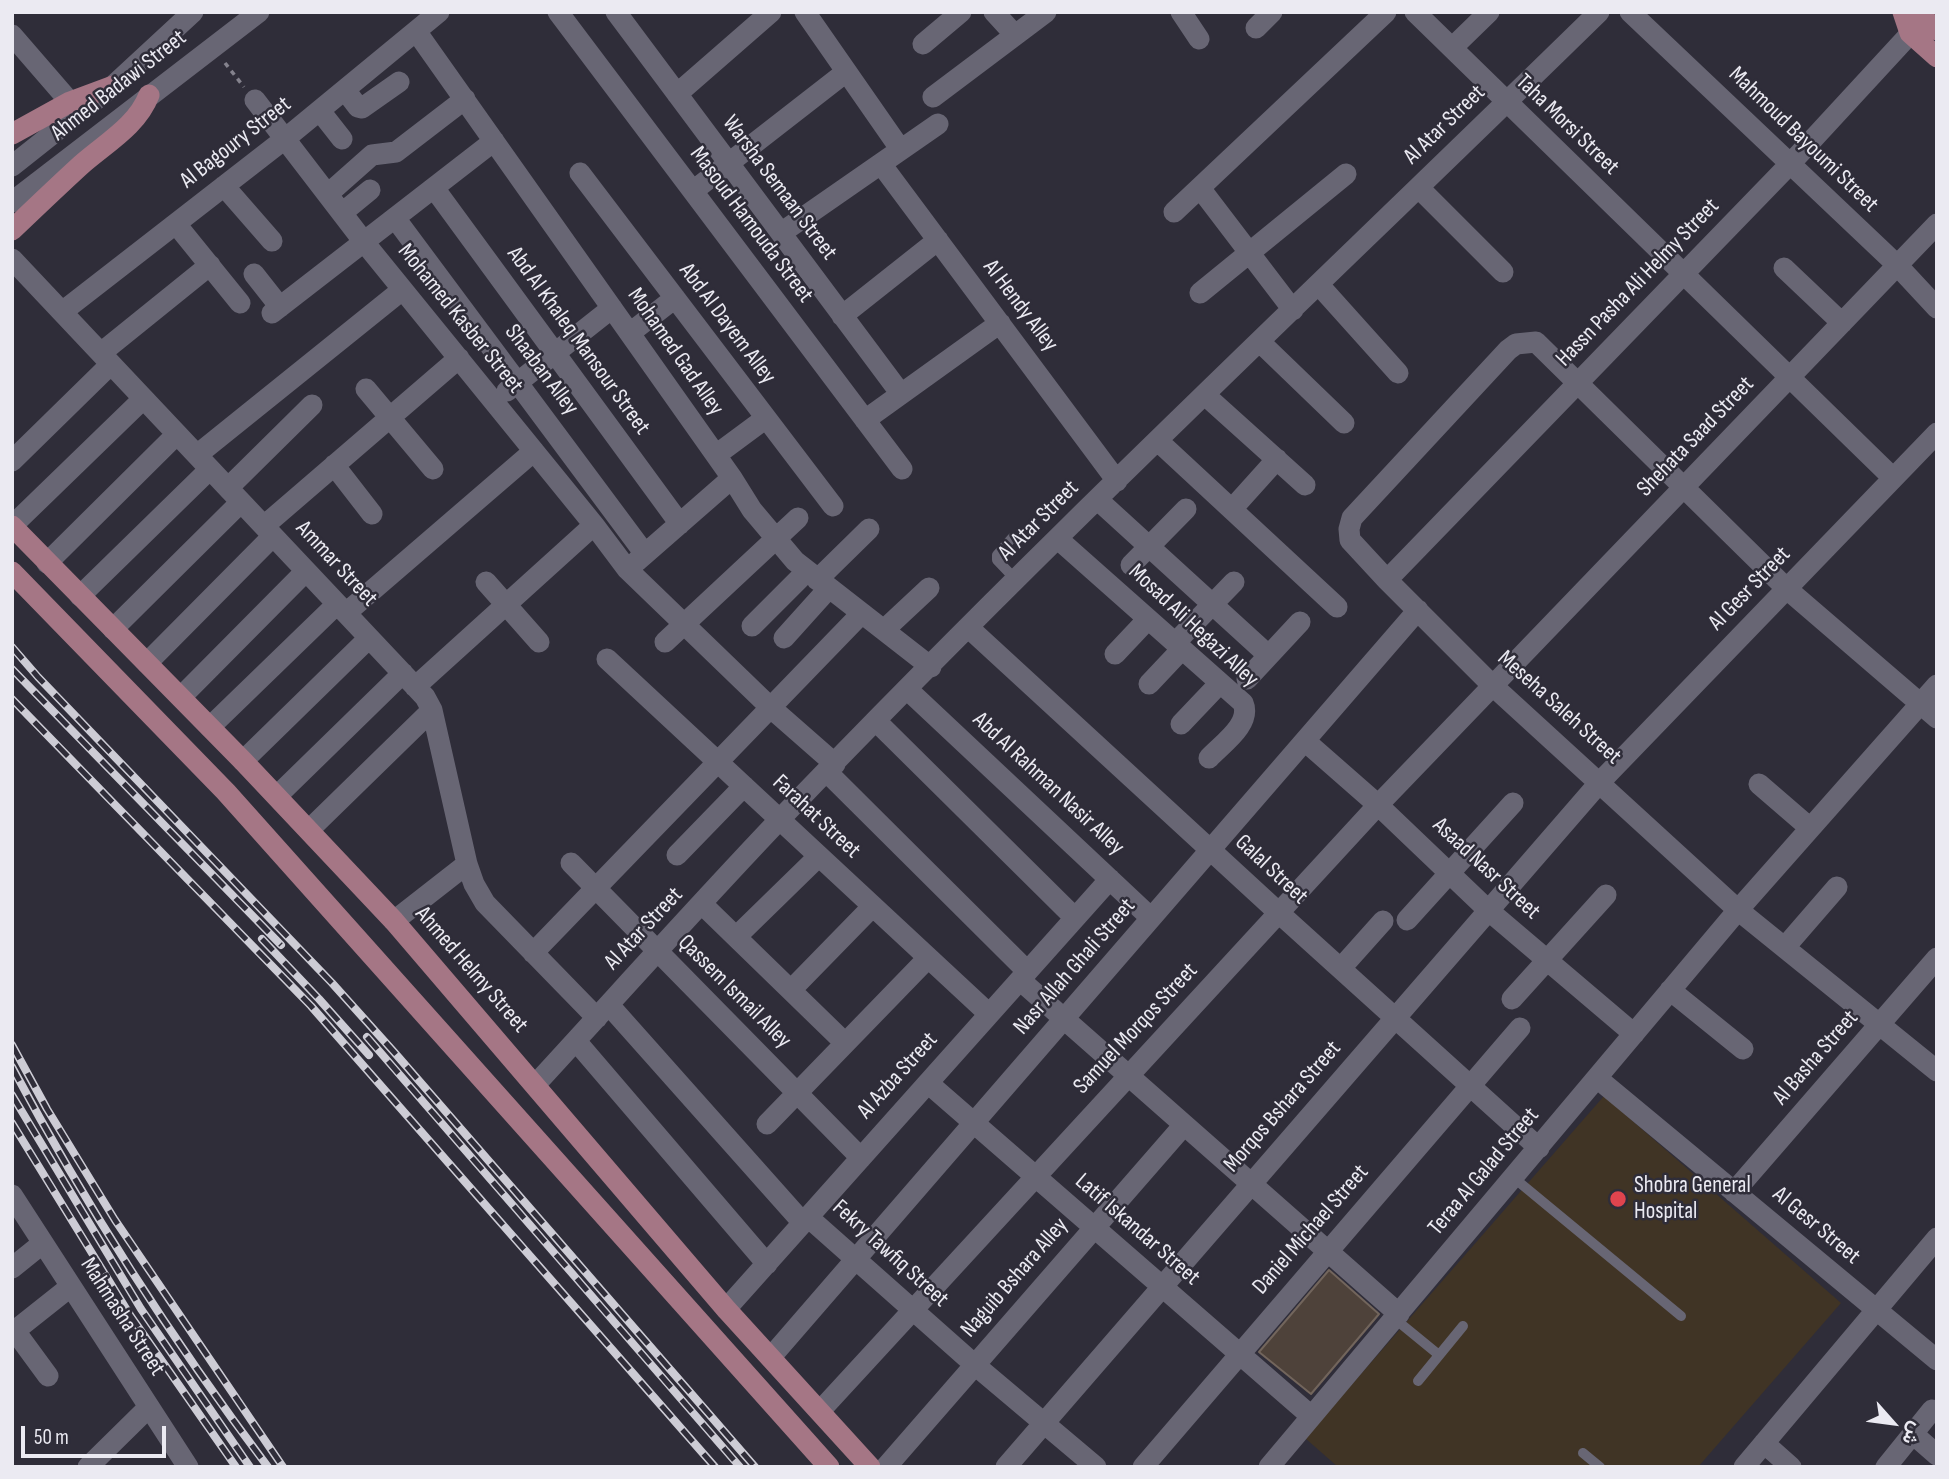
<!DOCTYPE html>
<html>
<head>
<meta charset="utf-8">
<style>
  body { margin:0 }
  #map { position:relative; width:1949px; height:1479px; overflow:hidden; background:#2f2d39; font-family:"Sofia Sans Condensed",Vazirmatn,sans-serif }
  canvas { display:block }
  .frame { position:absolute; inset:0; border:14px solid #ebeaf2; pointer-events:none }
  .north { position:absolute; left:1858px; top:1388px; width:70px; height:70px; -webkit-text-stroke:5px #2f2d39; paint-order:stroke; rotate:118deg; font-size:19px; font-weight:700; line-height:28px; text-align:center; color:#ebeaf2 }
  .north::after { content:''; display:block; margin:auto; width:24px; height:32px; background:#ebeaf2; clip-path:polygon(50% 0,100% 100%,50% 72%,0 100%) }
  .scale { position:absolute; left:21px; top:1426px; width:145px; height:32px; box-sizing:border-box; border:4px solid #ebeaf2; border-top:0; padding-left:9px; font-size:21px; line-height:24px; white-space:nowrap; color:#ebeaf2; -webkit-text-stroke:5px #2f2d39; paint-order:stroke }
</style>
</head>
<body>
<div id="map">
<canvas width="1949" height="1479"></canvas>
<div class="frame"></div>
<div class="north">ش</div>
<div class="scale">50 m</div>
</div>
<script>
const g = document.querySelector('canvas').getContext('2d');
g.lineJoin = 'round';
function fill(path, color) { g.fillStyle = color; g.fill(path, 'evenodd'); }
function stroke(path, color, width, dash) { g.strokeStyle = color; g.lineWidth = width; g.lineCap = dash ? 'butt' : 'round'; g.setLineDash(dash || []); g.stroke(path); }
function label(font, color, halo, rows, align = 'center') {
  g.font = font + ' "Sofia Sans Condensed",sans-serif'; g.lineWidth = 5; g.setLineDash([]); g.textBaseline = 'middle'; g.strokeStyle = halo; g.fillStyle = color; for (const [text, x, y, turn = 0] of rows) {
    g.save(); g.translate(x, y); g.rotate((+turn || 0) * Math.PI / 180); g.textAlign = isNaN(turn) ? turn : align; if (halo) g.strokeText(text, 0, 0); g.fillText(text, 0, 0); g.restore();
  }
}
fill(new Path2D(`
  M1604,1096L1841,1303L1698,1467H1338L1305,1438Z`), '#403425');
const building = new Path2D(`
  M1329,1270L1379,1314L1311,1394L1259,1352Z`);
fill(building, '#4e423a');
stroke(building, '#72655c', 2);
stroke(new Path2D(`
  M225,63L244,87`), '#84828d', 3.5, [5, 5]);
stroke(new Path2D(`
  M1012,538L997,555V560L1017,581
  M1514,1178L1681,1316
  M1395,1319L1439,1355
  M1418,1381L1463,1326
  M1583,1453L1600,1467`), '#686674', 10);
stroke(new Path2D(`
  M558,12L902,469
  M616,12L901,394
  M805,12L901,150
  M994,12L1015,35
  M1181,12L1199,39
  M1415,12L1893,478
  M1630,12L1897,265L1937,308
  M1256,28L1272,12
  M416,31L732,478L752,510L795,561L931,667
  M12,35L70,102
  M923,44L961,12
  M1452,48L1489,12
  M345,90L358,107L362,108L399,82
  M677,94L771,12
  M933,97L1046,12
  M255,100L364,242L594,525L627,569L770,707L835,764
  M320,111L342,139
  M881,164L1117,481
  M580,173L833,506
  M224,186L272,241
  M434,188L680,524
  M1200,188L1293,310
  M1419,188L1503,272
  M693,191L846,72
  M328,194L372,155L396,152L465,99
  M1174,212L1386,12
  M342,213L370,190
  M395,218L645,554
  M176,224L240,303
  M781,233L938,124
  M12,259L425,697L432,710L467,864L474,884L485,903L597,1018
  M1784,268L1842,323
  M254,274L280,307
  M1319,285L1398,373
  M1200,293L1346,174
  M62,312L286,138L439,12
  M272,313L494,141
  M842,316L938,240
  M630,333L675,298
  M1260,342L1344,423
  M101,353L210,265
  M366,389L433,469
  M507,391L612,308
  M1205,395L1305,485
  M865,420L1000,323
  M1158,441L1337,607
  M197,455L402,290
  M716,455L766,418
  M12,461L111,364
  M334,465L372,514
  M228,488L312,405
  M1098,500L1268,655
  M1232,509L1277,459
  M12,526L143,399
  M264,526L459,358
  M1058,539L1243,703C1252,724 1222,744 1209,758
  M637,561L732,478
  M47,563L177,434
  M1131,565L1186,509
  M817,580L869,529
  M1387,580L1790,164L1921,22
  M486,582L539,642
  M80,596L210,469
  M346,613L534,451
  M752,626L807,571
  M969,628L1279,913L1539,1148
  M113,629L241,502
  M884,630L929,588
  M784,638L829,588
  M665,642L798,518
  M1175,643L1234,582
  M1115,654L1148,619
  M607,659L989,1014
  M147,663L273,536
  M1247,679L1300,622
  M1149,684L1182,649
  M415,687L594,525
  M908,690L1151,918
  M181,697L306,571
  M1937,718L1787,589L1536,342L1516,344L1508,350L1352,518L1349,529L1350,540L1387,580L1493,686L1738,910L1937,1071
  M876,721L1075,918
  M1181,724L1220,683
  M210,727L337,604
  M1305,741L1378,805L1488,910L1634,1034
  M243,761L369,638
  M827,772L1027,971
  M1759,784L1810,828
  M277,796L403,673
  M309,830L432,710
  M677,855L744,786
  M571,863L861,1158
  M702,904L845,1043
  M1407,920L1513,803
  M394,921L467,864
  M736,937L819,856
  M1785,947L1837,887
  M533,953L862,613
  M1341,968L1383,921
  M1020,980L1399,1314
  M791,990L873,906
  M1670,990L1743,1049
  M1512,999L1606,895
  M609,1005L803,1223
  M576,1041L767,1264
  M1597,1078L1937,1360
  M928,1083L1311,1416
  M535,1085C617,996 698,905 782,817C1046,541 1326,279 1599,12
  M767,1124L928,958
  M1734,1192L1937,958
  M12,1195L188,1467
  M808,1217L975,1365L1096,1467
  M12,1268L43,1243
  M726,1309L1110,879
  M15,1331L48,1376
  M12,1333L70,1287
  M771,1357L1418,610
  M820,1411L1378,805L1937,224
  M1913,1434L1937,1455
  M1764,1443L1791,1467
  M88,1467L149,1407
  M886,1467L1184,1125
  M1006,1467L1600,782L1937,433
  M1143,1467L1520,1028
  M1269,1467L1738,910L1937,685
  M1744,1467L1937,1238
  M1886,1467L1932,1410`), '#686674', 21);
stroke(new Path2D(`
  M12,166L113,86L193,12
  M12,202L259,12`), '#686674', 21);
stroke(new Path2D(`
  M1903,12L1910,33L1937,57
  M1909,12L1924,19L1937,30
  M12,134L70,102L113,86
  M12,230C35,208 58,186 81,165C106,143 137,126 149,95
  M12,526L243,761L394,921L726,1309L870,1467
  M12,572L226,792L829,1467`), '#a57685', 21);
const rail = new Path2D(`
  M12,647L38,677L332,983L394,1052L755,1467
  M12,669L281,945
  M12,699L311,1006L715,1467
  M262,939L319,999L369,1055
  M367,1037L740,1467
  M12,1045L47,1109L115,1220L283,1467
  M12,1067C86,1206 173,1341 268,1467
  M12,1095L141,1309L250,1467
  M12,1123L130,1315L236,1467`);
stroke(rail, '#cdccd5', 8);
stroke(rail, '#2f2d39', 5, [16]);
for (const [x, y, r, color] of [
  [1618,1199,9,"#e0444e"]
]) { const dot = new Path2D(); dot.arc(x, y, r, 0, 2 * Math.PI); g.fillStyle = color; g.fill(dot); stroke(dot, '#2f2d39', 2.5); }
label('23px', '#ebeaf2', '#2f2d39', [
  ["Ahmed Badawi Street",119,86,-38],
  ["Al Atar Street",1445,125,-44],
  ["Taha Morsi Street",1567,125,44],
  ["Mahmoud Bayoumi Street",1803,140,44],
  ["Al Bagoury Street",236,143,-38],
  ["Warsha Semaan Street",779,188,53],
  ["Masoud Hamouda Street",751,225,53],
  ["Hassn Pasha Ali Helmy Street",1638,283,-46],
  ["Al Hendy Alley",1020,306,53],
  ["Mohamed Kasber Street",460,319,51],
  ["Abd Al Dayem Alley",727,324,53],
  ["Abd Al Khaleq Mansour Street",578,341,54],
  ["Mohamed Gad Alley",675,352,55],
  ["Shaaban Alley",541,370,53],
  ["Shehata Saad Street",1696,437,-46],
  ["Al Atar Street",1039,521,-45],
  ["Ammar Street",336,564,47],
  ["Al Gesr Street",1750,589,-46],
  ["Mosad Ali Hegazi Alley",1193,626,43],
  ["Meseha Saleh Street",1559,708,42],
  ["Abd Al Rahman Nasir Alley",1048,784,43],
  ["Farahat Street",816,817,43],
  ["Asaad Nasr Street",1486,869,43],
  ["Galal Street",1271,870,43],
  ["Al Atar Street",644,929,-47],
  ["Nasr Allah Ghali Street",1075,967,-49],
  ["Ahmed Helmy Street",471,970,49],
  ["Qassem Ismail Alley",734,992,45],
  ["Samuel Morqos Street",1136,1029,-47],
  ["Al Basha Street",1816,1058,-49],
  ["Al Azba Street",898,1076,-48],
  ["Morqos Bshara Street",1283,1107,-49],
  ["Teraa Al Galad Street",1484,1172,-50],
  ["Al Gesr Street",1816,1226,40],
  ["Latif Iskandar Street",1137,1230,41],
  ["Daniel Michael Street",1311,1230,-49],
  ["Fekry Tawfiq Street",890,1254,42],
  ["Naguib Bshara Alley",1015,1278,-49],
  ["Mahmasha Street",122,1317,57]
]);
label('23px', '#ebeaf2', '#2f2d39', [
  ["Shobra General",1634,1186],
  ["Hospital",1634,1212]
], 'left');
</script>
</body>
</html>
